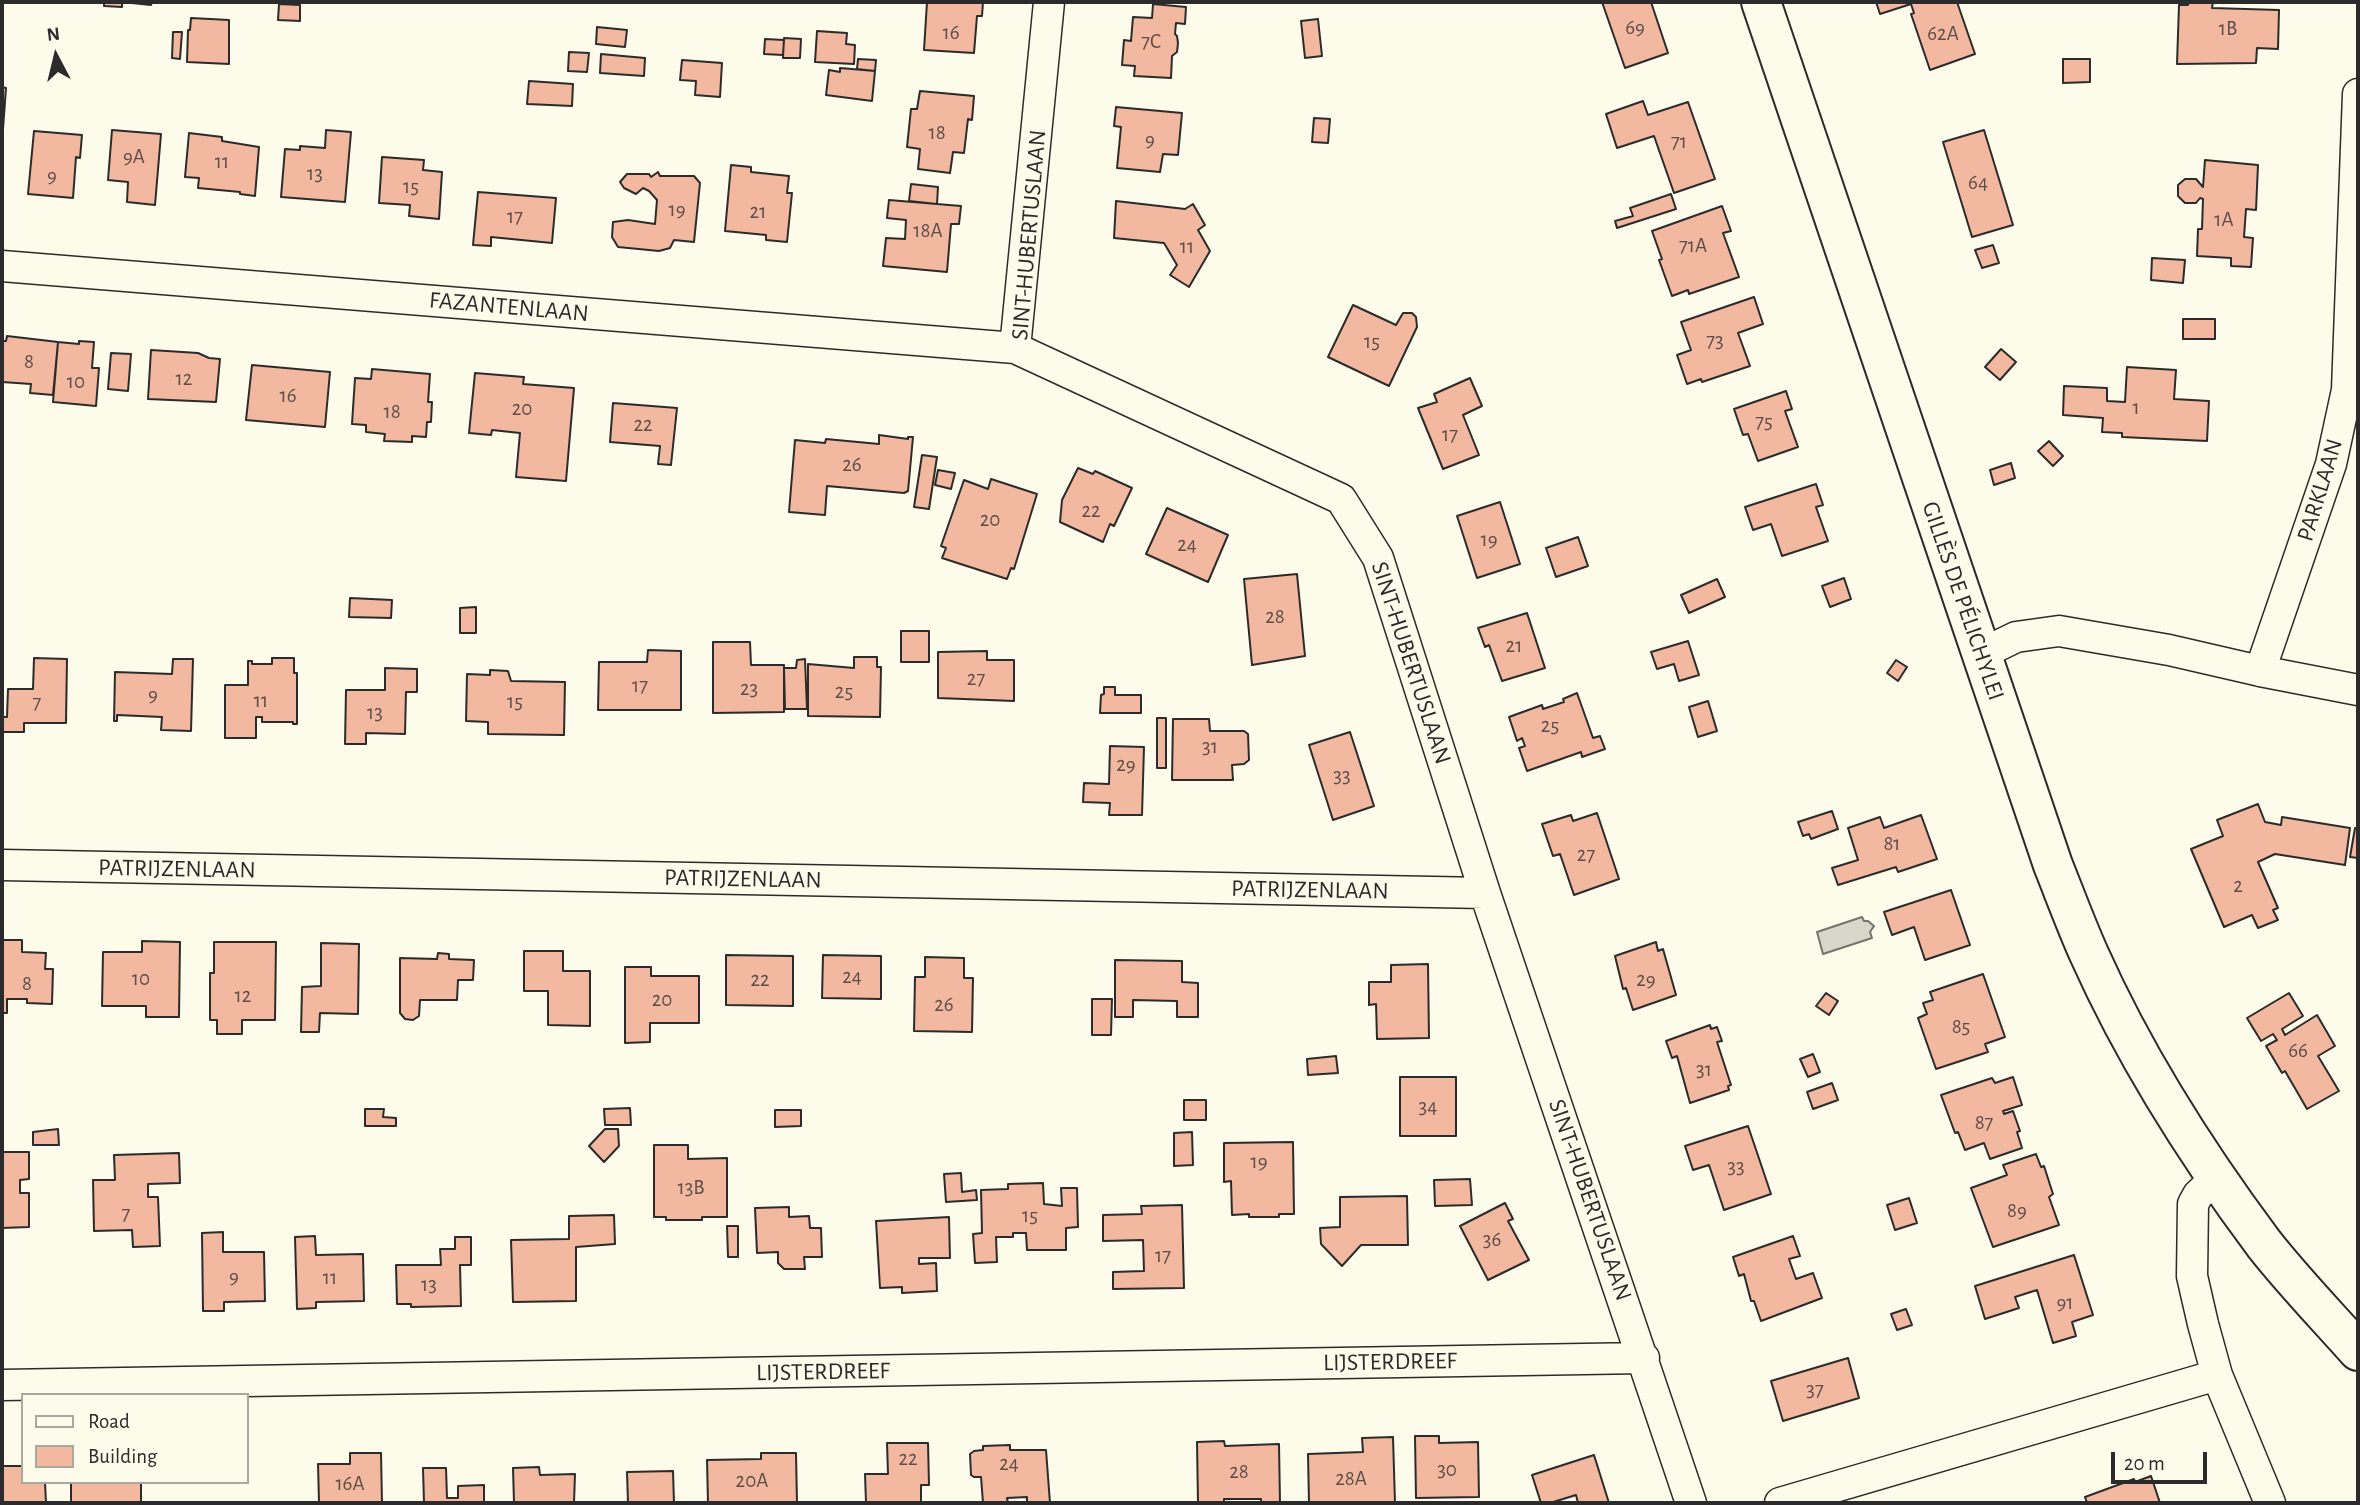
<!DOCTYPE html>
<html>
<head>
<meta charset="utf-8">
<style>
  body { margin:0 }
  #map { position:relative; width:2360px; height:1505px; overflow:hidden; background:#fdfbea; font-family:"Alegreya Sans",sans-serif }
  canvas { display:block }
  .frame { position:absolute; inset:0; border:4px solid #2b2b2b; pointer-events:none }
  .legend { position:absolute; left:21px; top:1393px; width:228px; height:91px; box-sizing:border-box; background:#fdfbea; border:2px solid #a9a89e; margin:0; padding:9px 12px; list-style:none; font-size:21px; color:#2b2b2b }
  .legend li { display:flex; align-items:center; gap:14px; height:35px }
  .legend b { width:35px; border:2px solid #a9a89e }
  .north { position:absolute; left:21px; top:21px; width:70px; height:70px; -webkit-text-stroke:5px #fdfbea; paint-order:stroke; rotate:353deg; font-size:19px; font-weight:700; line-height:28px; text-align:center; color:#2b2b2b }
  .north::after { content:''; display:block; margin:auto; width:24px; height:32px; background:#2b2b2b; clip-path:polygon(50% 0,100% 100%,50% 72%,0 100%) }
  .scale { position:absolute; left:2111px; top:1452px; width:96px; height:32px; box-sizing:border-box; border:4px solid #2b2b2b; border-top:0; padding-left:9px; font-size:21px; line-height:24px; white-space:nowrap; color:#2b2b2b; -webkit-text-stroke:5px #fdfbea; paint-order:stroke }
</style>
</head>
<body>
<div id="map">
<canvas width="2360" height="1505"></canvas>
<div class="frame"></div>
<ul class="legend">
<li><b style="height:9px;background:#fdfbea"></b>Road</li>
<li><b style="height:19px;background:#f2b8a0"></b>Building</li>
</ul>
<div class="north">N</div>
<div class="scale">20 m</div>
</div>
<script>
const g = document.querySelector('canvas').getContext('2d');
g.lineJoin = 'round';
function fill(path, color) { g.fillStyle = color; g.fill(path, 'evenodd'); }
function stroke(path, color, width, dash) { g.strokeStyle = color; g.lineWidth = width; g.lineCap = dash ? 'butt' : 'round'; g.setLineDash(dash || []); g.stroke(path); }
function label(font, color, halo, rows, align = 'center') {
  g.font = font + ' "Alegreya Sans",sans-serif'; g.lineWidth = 5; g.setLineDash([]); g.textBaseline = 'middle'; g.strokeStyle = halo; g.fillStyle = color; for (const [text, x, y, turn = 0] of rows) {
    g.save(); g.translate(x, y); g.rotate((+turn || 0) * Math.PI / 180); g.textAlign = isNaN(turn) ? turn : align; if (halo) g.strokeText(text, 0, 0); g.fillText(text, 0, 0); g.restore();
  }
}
const water = new Path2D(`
  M1862,917L1864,921H1868L1874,926L1870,932L1872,938L1823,954L1817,932Z`);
fill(water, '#d8d7c9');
stroke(water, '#74746e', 2);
const building = new Path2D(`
  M104,2H152L151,5L122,2V7L104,6Z
  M927,2H983L982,16H977L974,53L924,50Z
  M1602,2H1651L1668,53L1625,68Z
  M1876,2H1957L1975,54L1930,70L1911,14L1914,13L1911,4L1880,14Z
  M2189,2H2213L2212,8L2279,10L2278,49L2257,48L2256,63L2177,64L2179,5H2188Z
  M279,4L300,5V21L278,20Z
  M1153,4L1186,7L1185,24L1176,23L1175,34L1177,36L1178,43L1177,52L1172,56L1171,78L1134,76L1135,66L1122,65L1124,40L1131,41L1133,17L1152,18Z
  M191,18L229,20V64L187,62L188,30H190Z
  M1318,19L1322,56L1305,58L1301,21Z
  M597,27L627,30L625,47L596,44Z
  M817,31L847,33L846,44L855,45L854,64L815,62Z
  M173,32H182L180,59L172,58Z
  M784,38L801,39L800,58H783Z
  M765,39L784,40L783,55L764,54Z
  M569,52L589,53L587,72L568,71Z
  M601,54L645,58L644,76L600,73Z
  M858,59L876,60L875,71L857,69Z
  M2063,59H2090V82L2063,83Z
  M682,60L722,63L720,97L695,95L696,81L680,80Z
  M840,68L875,71L872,101L826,95L829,70L840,72Z
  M529,81L573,84L572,106L527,104Z
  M2,87L6,88L2,143Z
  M920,91L974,96L972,120L968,119L964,153L953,152L950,173L918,169L920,149L907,147L911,109H917Z
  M1643,101L1648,115L1688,102L1715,179L1674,193L1654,136L1617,148L1606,114Z
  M1116,107L1182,113L1178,155L1163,154L1160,172L1117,168L1121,127L1114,126Z
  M1314,118L1330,119L1328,143L1312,142Z
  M112,130L161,134L155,205L127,202L128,182L108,180Z
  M326,130L351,132L345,202L281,197L285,149L300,150V146L325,148Z
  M1984,130L2013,225L1972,237L1943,142Z
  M34,131L82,135L80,158L76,157L73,198L28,194Z
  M189,133L222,137V141L259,147L255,196L240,194V192L198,188L199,178L185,177Z
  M382,157L424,160L423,170L442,172L439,219L409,216L410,205L379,203Z
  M2205,160L2258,165L2256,210L2246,209L2244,237L2253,238L2251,267L2231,266V258L2197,256L2198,229H2202L2203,199L2200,198L2196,203H2185L2178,196V185L2185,179H2196L2203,187Z
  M731,165L751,167V172L789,176L787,193H792L787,242L766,240V235L725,231Z
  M658,172L660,176H694L700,183L694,242L674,240L670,248L659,251L618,247L612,237L613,222L628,220L655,224L657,200L649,191L643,188L636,194L624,188L620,182L627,174H649L651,177Z
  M911,184L938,187L937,204L909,201Z
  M478,192L556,198L552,243L491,237V246L473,245Z
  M1671,194L1676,209L1617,228L1615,221L1633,216L1630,208Z
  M889,200L961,206L959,224H951L947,272L883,266L886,238L905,239L906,220L887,218Z
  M1116,201L1185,209L1193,204L1205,225L1198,230L1210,251L1189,287L1170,275L1177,265L1164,243L1114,238Z
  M1722,206L1731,231L1723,233L1739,277L1689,294L1688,290L1672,296L1659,260L1662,259L1652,231Z
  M1993,245L1999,263L1982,268L1975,250Z
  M2152,258L2185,260L2183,283L2151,280Z
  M1754,297L1763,324L1738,333L1750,366L1702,382L1701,379L1687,384L1677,355L1691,350L1681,322Z
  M1353,305L1396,325L1403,313H1412L1416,317L1417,327L1389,386L1328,357Z
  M2183,319H2215V339H2183Z
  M7,336L58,342L53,395L30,393L31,384L2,382V341H6Z
  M79,341L94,342L92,368H99L96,406L53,402L58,342L79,344Z
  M2001,349L2016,362L2000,380L1985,367Z
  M151,350L198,353L209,358L220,359L216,402L148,399Z
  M111,353L131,354L128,391L108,389Z
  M252,365L330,372L325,427L246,420Z
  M2127,367L2176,370L2174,399L2209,401L2207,441L2122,437V433L2102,432L2103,418L2063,415L2064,386L2107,388V401L2125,402Z
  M372,369L430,374L428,402H432L431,422H427L426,437L412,436V442L384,441L385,434L366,432V425L352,424L355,378L371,379Z
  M475,373L524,377L523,384L574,388L566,481L516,477L520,433L492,430L491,435L469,433Z
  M1470,378L1482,406L1463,415L1479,455L1443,469L1418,408L1437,402L1434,394Z
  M1786,391L1792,409L1785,411L1798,447L1758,461L1748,434L1743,435L1734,409Z
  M613,403L677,408L671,465L658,464L660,446L610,442Z
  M879,435L908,439V437H913L908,491L904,493L827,486L825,515L789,512L795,440L825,443L826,439L879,444Z
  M2049,441L2063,456L2053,466L2038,451Z
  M922,455L937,457L929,509L914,507Z
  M2011,463L2015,478L1994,485L1990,470Z
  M1078,468L1093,474L1095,471L1132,488L1114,526L1110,524L1103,542L1060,522L1062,500Z
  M938,470L955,473L951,489L935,485Z
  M991,479L1037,494L1014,569L1011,568L1007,579L942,558L946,548L941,546L964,480L988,489Z
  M1816,484L1823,505L1816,507L1828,541L1782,556L1771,524L1753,530L1745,507Z
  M1500,502L1520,564L1477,578L1457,516Z
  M1167,508L1228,535L1208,582L1146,554Z
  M1578,537L1588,566L1556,577L1546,548Z
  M1297,574L1305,656L1252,665L1244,579Z
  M1844,578L1851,599L1830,607L1822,586Z
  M1717,579L1725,597L1689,613L1681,595Z
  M350,598L392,600L391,618L349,617Z
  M476,607V633H460V608Z
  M1527,613L1545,668L1502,681L1489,645L1485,647L1478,628Z
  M901,631H929V662H901Z
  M1688,641L1699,675L1679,681L1674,664L1657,669L1651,652Z
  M713,642H750L751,665H784V712L713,713Z
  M648,650L681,651V710H598L599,662H647Z
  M987,651V660H1014V701L938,698V652Z
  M854,657H877V667H881L880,717L808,716V664L854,668Z
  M34,658L67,659L66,723H24V732H2V717H7L8,689H33Z
  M272,658H294V673H297V724H293V722H262V717H256V738H225V685H248V661H252V664H272Z
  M173,659H193L191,731L161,730L162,717L117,715V721H114L115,672L172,674Z
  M805,659L807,709H785L784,668H796L797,660Z
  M1896,660L1907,667L1898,681L1887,673Z
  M385,668L417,669V692H406L405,734L366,733V744H345L346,690H385Z
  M490,670L508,671L511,681L565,682L564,735L488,734V722L466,721L467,674L490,675Z
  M1104,687H1115V695H1141V713H1100L1101,695L1104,694Z
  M1577,693L1593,738L1600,736L1605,749L1582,757L1581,752L1527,771L1519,748L1525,746L1522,738L1517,741L1509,717L1542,705L1543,709L1564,702L1563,699Z
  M1708,701L1717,731L1698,737L1689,707Z
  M1157,718H1166V768H1157Z
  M1173,719H1209L1210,731H1244L1248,734L1249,760L1244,764L1232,765L1233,780H1172Z
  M1350,732L1374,806L1333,820L1309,745Z
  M1110,746L1144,747L1142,815H1109L1110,803L1083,802L1084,783L1109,784Z
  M2258,804L2265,822L2281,825L2282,817L2350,828L2345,865L2275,854L2258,862L2278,908L2273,910L2278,920L2258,928L2252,915L2224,927L2191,849L2223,836L2217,820Z
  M1832,811L1838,829L1811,839L1809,834L1803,836L1798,822Z
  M1597,813L1619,879L1574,895L1560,854L1553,856L1542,824L1571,815L1573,821Z
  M1921,815L1937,859L1898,872L1896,867L1838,885L1832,868L1858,860L1848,828L1880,817L1884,828Z
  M2355,828H2358V858L2350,857Z
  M1951,890L1970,945L1925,960L1914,927L1892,935L1884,912Z
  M2,940H22V952L46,953L45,969H53L52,1004L27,1003V999H7V1013H2Z
  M142,941L180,942L179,1017H146V1006H102L103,952H142Z
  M214,942H276L275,1020H242V1034H217V1020H210V973H214Z
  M1656,942L1658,951L1663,949L1676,995L1633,1010L1626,988L1623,989L1615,956Z
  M321,943L359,944L358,1014L320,1013L319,1032H301L302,987L321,986Z
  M524,951H563V971H590V1026L548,1025V991H524Z
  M438,953L449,954V959L474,960L473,980H458L457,1000H420L419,1016L413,1020L405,1019L400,1013V958L437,959Z
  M726,955L793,956V1006L726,1005Z
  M823,955L881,956V999L822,998Z
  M925,957L964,958V978H973L972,1032L914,1031L915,977H925Z
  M1115,960L1182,961V982L1198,983V1017H1177V1001L1133,1000V1017H1115Z
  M1428,964L1429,1038L1377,1039L1376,1004L1369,1005V982H1391V965Z
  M625,967H651V976H699V1023H650V1042L625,1043Z
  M1983,974L2005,1037L1985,1044L1988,1052L1936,1069L1918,1018L1927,1014L1923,1003L1933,1000L1930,992Z
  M1826,993L1838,1001L1829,1015L1816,1006Z
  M2289,993L2303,1016L2282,1029L2285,1035L2317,1015L2335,1046L2318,1056L2339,1091L2307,1109L2285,1071L2282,1073L2266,1046L2277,1040L2273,1034L2261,1041L2247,1018Z
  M1092,999H1112L1111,1035H1092Z
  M1710,1025L1711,1029L1717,1027L1722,1041L1717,1042L1731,1085L1728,1086L1729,1090L1690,1103L1677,1056L1672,1058L1666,1041Z
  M1813,1054L1820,1072L1808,1077L1800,1059Z
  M1336,1056L1338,1073L1308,1075L1307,1059Z
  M1400,1077H1456V1136H1400Z
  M2013,1077L2022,1105L2003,1111L2004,1114L2013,1111L2020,1131L2017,1132L2022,1148L1990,1159L1984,1143L1965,1150L1958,1132L1955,1133L1941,1095L1992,1078L1995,1083Z
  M1832,1083L1838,1100L1813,1109L1807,1092Z
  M1184,1100H1206V1120H1184Z
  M630,1108L631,1125H605L604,1109Z
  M365,1109H384L383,1117L396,1118V1126H365Z
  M775,1110H801V1126L775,1127Z
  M1748,1126L1771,1194L1724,1210L1709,1165L1693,1170L1685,1146Z
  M58,1129L59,1145H33V1132Z
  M605,1129H618L619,1146L604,1162L589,1146Z
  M1192,1132L1193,1165L1174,1166V1133Z
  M1293,1142L1294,1214H1279V1217H1249V1214L1232,1215L1231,1181L1224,1182V1143Z
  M654,1145H688V1159L727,1158V1217H702V1220H666V1217H654Z
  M2,1152H29V1179L20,1180V1193H29V1227L2,1228Z
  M179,1153L180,1183L148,1184V1197H158L160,1246L133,1247L132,1230L94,1231L93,1180H115L114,1155Z
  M2036,1154L2041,1167L2044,1166L2053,1194L2049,1197L2059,1225L1993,1247L1971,1188L2007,1175L2003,1165Z
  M961,1173L962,1192L976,1190L977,1200L946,1202L944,1174Z
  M1470,1179L1472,1205L1435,1206L1434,1180Z
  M1043,1183L1044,1204L1062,1206L1061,1188H1077L1078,1227L1066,1228V1250H1027L1026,1233H1013V1237H996L997,1262L975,1263L973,1234L982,1233L981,1190L1008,1189V1184Z
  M1407,1196L1408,1245H1361L1342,1266L1321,1244L1320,1228L1340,1227V1197Z
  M1909,1198L1917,1223L1895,1230L1887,1205Z
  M1505,1203L1513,1219L1508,1221L1529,1260L1488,1280L1460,1226Z
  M1182,1205L1184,1288L1113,1289V1272L1144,1271L1143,1240L1103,1241V1215L1142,1214L1141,1206Z
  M789,1207V1217L809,1216L810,1228H821L822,1257H804L805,1269H784L778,1263V1252L757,1253L755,1208Z
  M614,1215L615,1244L576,1247V1301L513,1302L511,1240L569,1239V1216Z
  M949,1217L950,1258H919V1264L936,1263L937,1291L902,1293V1287L880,1288L876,1221Z
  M727,1226H738V1257H728Z
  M223,1232V1252H264L265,1301L224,1302V1311H203L202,1233Z
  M315,1236L316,1255L363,1254L364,1301L316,1302V1308L297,1309L295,1237Z
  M1793,1236L1800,1256L1789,1259L1796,1279L1813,1273L1822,1298L1761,1321L1754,1301H1751L1744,1274L1739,1276L1733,1257Z
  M455,1237H471V1265H460L461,1306L411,1307V1304H397L396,1265H441L440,1249H455Z
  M2074,1255L2093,1315L2072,1322L2076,1336L2053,1343L2037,1290L2015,1297L2019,1308L1985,1319L1975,1286Z
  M1906,1309L1912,1325L1897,1330L1891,1314Z
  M1848,1358L1859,1398L1783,1421L1771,1381Z
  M1415,1436H1439V1443L1478,1442L1479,1497L1416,1498Z
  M1393,1437L1395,1503H1309L1308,1454L1363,1452L1362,1438Z
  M1224,1441L1225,1446L1279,1444L1280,1503H1261V1499H1224V1503H1198L1197,1442Z
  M887,1443H928L929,1485H921V1503H866L865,1474H888Z
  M1010,1445V1450H1046L1050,1503H1027V1497L1007,1498L1008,1503H983L981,1477H974L971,1475L970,1454L974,1451L983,1450V1446Z
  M350,1453H381L382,1503H319L318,1464H350Z
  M761,1453H796L797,1503H708L707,1460L761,1459Z
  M1594,1455L1609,1503H1578L1576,1495L1550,1503H1541L1532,1475Z
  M2,1466H23V1482H45L46,1503H2Z
  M539,1467L540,1475L575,1474L574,1503H514L513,1468Z
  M423,1468H446L447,1498H458V1486L484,1485V1503H424Z
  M673,1471L674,1503H628L627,1472Z
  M2151,1476L2160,1503H2087L2085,1497L2134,1479L2135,1482Z
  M71,1482H141V1503H71Z`);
fill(building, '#f2b8a0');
stroke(building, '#2b2b2b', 2);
const minor = new Path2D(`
  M2,266L1015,348L1341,499L1378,558L1485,893L1691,1503
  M1015,348L1049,2
  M1981,654L2016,637L2059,631L2169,650L2260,671L2358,690
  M2260,671L2331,464L2347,390L2358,94
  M2,865L1485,893
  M2216,1178L2198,1195L2193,1204L2192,1276L2203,1324L2217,1375L2270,1503
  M2,1385L1644,1358
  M1780,1503L2217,1375`);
const secondary = new Path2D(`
  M1761,2L2053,865C2065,895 2076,925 2089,954C2135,1057 2196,1153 2264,1244C2293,1281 2327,1316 2358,1351`);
stroke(minor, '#2b2b2b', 33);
stroke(secondary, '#2b2b2b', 42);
stroke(minor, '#fdfbea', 30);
stroke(secondary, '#fdfbea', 38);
label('21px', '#5d4e48', null, [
  ["69",1635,28],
  ["1B",2228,29],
  ["16",951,33],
  ["62A",1943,34],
  ["7C",1151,42],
  ["18",937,133],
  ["9",1150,140],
  ["71",1679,142],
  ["9A",134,157],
  ["11",222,162],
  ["13",315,174],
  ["9",52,176],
  ["64",1978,183],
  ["15",411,187],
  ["19",677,210],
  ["21",758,212],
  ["17",515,217],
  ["1A",2224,220],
  ["18A",928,231],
  ["71A",1693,246],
  ["11",1187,247],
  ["73",1715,341],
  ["15",1372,342],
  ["8",29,362],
  ["12",184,379],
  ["10",76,382],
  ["16",288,396],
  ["1",2136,408],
  ["20",522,409],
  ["18",392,412],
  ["75",1764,422],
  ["22",643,425],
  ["17",1450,435],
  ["26",852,465],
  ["22",1091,511],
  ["20",990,520],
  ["19",1489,540],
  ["24",1187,545],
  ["28",1275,617],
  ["21",1514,646],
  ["27",976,679],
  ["17",640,686],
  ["23",749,689],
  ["25",844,692],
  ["9",153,695],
  ["11",261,701],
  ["15",515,702],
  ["7",37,703],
  ["13",375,713],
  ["25",1550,726],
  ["31",1210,747],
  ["29",1126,765],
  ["33",1342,776],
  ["81",1892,844],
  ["27",1586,855],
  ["2",2238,886],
  ["24",852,977],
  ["10",141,979],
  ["22",760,980],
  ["29",1646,980],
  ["8",27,984],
  ["12",243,996],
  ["20",662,1000],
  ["26",944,1005],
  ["85",1961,1027],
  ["66",2298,1051],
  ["31",1704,1070],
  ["34",1428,1107],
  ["87",1984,1123],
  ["19",1259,1162],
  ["33",1736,1167],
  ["13B",691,1188],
  ["89",2017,1211],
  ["7",126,1214],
  ["15",1030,1216],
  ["36",1492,1240],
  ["17",1163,1256],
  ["9",234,1277],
  ["11",330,1278],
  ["13",429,1285],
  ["91",2065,1303],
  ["37",1815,1390],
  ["22",908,1459],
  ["24",1009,1464],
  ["30",1447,1470],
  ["28",1239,1472],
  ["28A",1351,1479],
  ["20A",752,1481],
  ["16A",350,1484]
]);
label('24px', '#2b2b2b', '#fdfbea', [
  ["SINT-HUBERTUSLAAN",1029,235,-85],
  ["FAZANTENLAAN",509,307,5],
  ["PARKLAAN",2320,490,-73],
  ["GILLÈS DE PÉLICHYLEI",1963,601,71],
  ["SINT-HUBERTUSLAAN",1411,663,72],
  ["PATRIJZENLAAN",177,869,1],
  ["PATRIJZENLAAN",743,879,1],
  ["PATRIJZENLAAN",1310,890,1],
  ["SINT-HUBERTUSLAAN",1590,1200,71],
  ["LIJSTERDREEF",1390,1362,-1],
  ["LIJSTERDREEF",823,1372,-1]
]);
</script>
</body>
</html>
